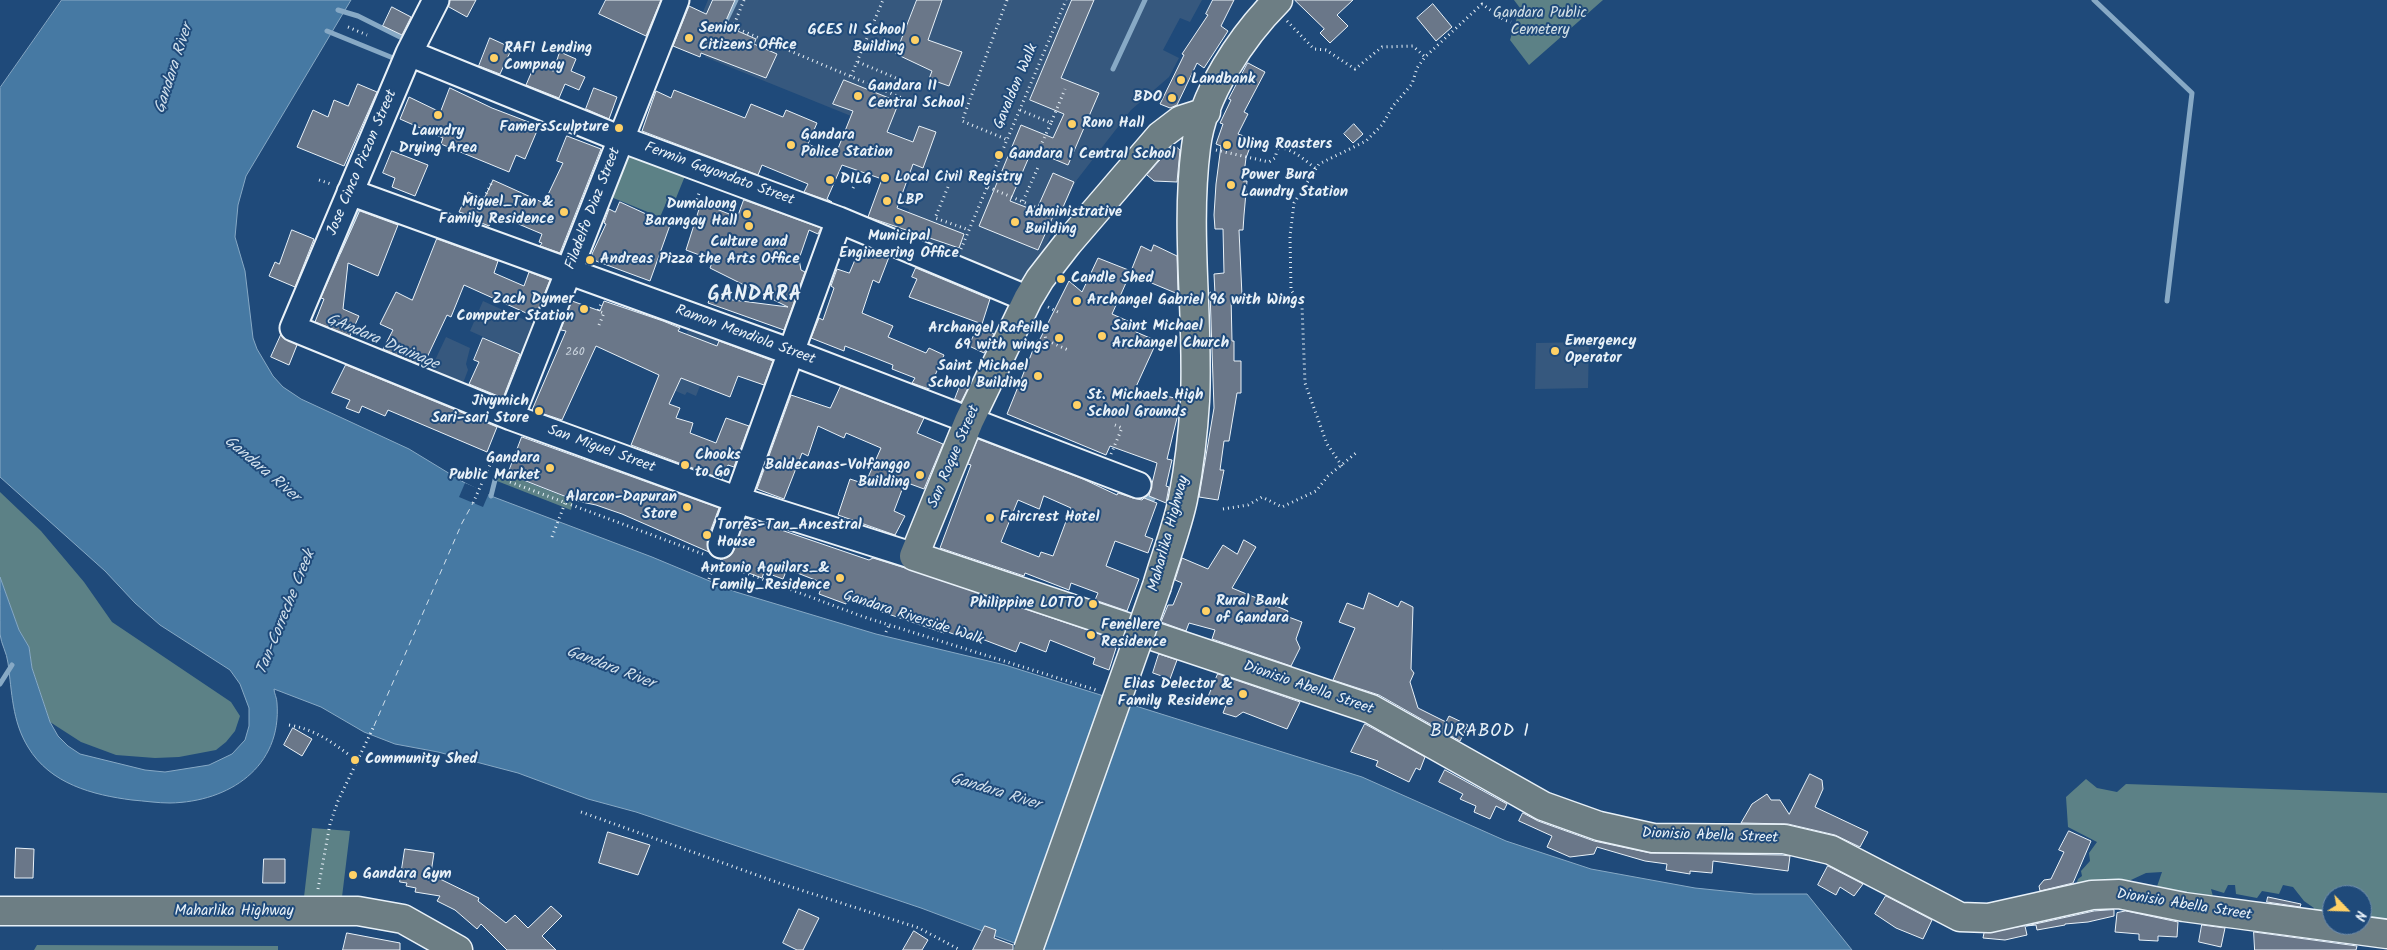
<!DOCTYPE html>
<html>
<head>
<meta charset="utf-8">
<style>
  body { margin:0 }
  #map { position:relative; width:2387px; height:950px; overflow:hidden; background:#1f4a7a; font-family:Kalam,sans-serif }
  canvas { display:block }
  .north { position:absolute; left:2322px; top:885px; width:50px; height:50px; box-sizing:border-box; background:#1f4a7a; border:1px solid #6f8dac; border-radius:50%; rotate:114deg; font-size:14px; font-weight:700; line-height:20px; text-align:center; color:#e8f1f8 }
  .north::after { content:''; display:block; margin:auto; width:18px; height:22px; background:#ffd166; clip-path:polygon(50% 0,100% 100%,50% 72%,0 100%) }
</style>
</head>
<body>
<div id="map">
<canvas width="2387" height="950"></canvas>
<div class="north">N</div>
</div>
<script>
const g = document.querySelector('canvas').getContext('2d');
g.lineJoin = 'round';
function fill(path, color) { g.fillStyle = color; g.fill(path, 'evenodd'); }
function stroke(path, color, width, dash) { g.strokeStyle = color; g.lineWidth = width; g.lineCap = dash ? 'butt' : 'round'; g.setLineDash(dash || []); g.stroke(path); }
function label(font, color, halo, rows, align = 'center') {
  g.font = font + ' Kalam,sans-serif'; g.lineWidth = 4; g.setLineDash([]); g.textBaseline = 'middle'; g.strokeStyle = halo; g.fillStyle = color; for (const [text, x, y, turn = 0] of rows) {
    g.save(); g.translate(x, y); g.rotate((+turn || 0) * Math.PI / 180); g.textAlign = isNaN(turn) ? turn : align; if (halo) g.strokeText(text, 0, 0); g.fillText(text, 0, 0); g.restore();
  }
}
fill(new Path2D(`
  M708,0H1202L1190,22L1180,18L1163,50L1179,58L1169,77L1131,110L1076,181L1028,284L901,229L909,209L900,206L911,178L896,172L908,139L705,57L714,34L697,26Z
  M483,301L534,324L522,354L470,331Z
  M689,327L719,338L696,396L687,392L685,395L664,386Z
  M446,337L470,348L466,364L468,370L462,386L429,373Z
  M1589,342L1588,388L1535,389L1536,343Z`), '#36587e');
fill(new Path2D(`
  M1514,0H1603L1529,65L1510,40L1520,8Z
  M627,155L685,176L674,203L667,201L660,217L611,197Z
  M501,472L573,500L571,510L497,481Z
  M0,492L41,531L84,582L112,622L231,702L240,716L235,731L226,742L216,750L179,757L155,758L116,755L81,742L50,722L32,668L29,647L19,630L0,577Z
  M2086,779L2097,788L2117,792L2126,784L2387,793V924L2362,923V895H2332V912L2322,919L2311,914L2314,908L2304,901L2293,887L2283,885L2279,894L2262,891L2257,898L2236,894L2235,885H2228L2224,893L2211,889L2214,900L2201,903L2196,894L2154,895L2162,872L2146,873L2118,886L2076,885L2078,879L2082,876L2081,871L2090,861L2089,853L2097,842L2068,827L2066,797Z
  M312,828L350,831L342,897H304Z
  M37,945L278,946V950H34Z`), '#5c8186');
const water = new Path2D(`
  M62,0H351L246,176L238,205L235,237L245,271L253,338L257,349L273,376L283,387L301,399L409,449L465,483L491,496L652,557L736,592L876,634L1005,665L1362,777L1506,841L1591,869L1695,888L1754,894H1807L1852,950H1033L921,908L636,812L588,799L518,773L438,752L395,744L364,732L321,707L274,689C274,693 277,698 277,703C282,767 229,802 170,803C157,803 145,801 132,800C93,795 50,784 28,747C12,721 12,692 8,663C7,653 1,644 0,634C0,616 0,596 0,577L19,630L29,647L32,668L50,722L58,736L68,746L80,754L145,770L165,772L209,765L232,754L245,740L249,726V708L240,684L230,670L160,625L135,603L105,571L0,477V88Z`);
fill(water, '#4679a3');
stroke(water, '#87a9c5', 1);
fill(new Path2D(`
  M465,483L489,493L483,507L459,497Z`), '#1f4a7a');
stroke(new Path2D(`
  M2094,0L2192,93L2167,301
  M338,10L358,16L408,41
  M723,27L736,0
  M327,31L398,60
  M1113,69L1145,0
  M342,251L360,204
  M1140,494L1153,499
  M491,496L496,476
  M0,684L12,665`), '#87a9c5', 5);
stroke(new Path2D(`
  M374,726L462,523L473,503`), '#d0dfeb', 1, [6, 5]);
const building = new Path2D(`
  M450,0H476L467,17L449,7Z
  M606,0H661L646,36L599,14Z
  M713,0H735L724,25L756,39L754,44L777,54L766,78L701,53L700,57L673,46L689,6L706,14Z
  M917,0H942L928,40L962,52L949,86L929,79L932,71L896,54Z
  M1072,0H1094L1061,78L1099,93L1068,165L1032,150L1010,201L1036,211L1053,173L1074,182L1060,214L1055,212L1038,250L979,226L1021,125L1053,138L1064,114L1030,100Z
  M1213,0H1234L1221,26L1228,31L1204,68L1197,63L1177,105L1170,108L1160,104L1184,55L1182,54L1208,15L1206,14Z
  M1295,0H1353L1337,15L1348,26L1330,43L1320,33L1324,29Z
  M1433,4L1452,27L1436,41L1417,18Z
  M392,7L411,17L402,35L383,26Z
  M490,38L512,48L500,74L479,66Z
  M560,52L576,59L571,71L585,77L579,90L565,84L559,98L526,85L535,64L553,71Z
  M1248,63L1265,72L1244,112L1248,114L1238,134L1253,139L1246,158L1243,181H1247L1244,215L1243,230H1239L1242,296H1231L1232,341H1234V361H1241V393H1237L1229,441H1224L1220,470H1224L1218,500L1199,497L1214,408L1210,292L1215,294L1214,274L1224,273L1223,229H1215L1214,215L1216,184L1221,146L1216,144L1223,124L1220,123L1231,100L1229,99Z
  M844,80L899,102L887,132L913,142L919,126L936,132L923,168L913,164L897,208L964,234L959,248L868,217L882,179L842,165L827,199L832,202L804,192L808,184L762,165L758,175L642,131L656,91L671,98L674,90L745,118L751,104L783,117L786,110L817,123L808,144L835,156L853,111L833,104Z
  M358,84L377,92L344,166L297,147L313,110L328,117L334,100L348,106Z
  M450,88L492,108L539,126L525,159L516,155L509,172L441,144L443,138L400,119L409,97L440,112Z
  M594,88L617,97L609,119L586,109Z
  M1354,124L1363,134L1353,143L1344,134Z
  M567,136L601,149L560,253L540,246L542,243L539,242L542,234L495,214L489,226L474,220L476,217L459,212L468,192L484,199L493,180L544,203L563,163L557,161Z
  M1174,145L1180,150L1177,182L1154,181L1147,175Z
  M392,151L428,165L415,196L392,187L395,178L383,173Z
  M744,200L821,228L818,234L809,230L799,259L801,270L805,272L784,330L708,303L710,297L788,307L710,268L713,260L686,250L701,203L737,217Z
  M620,202L670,225L650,281L596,261L592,254L606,224L604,223L609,209L615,212Z
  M360,211L398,225L378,276L348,263L343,309L359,316L350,336L315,322L324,299L321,298Z
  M292,230L314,239L295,287L269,276L275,262L279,264Z
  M437,239L498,261L494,273L524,286L529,272L550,280L535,317L464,285L451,317L447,315L423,366L383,349L393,330L380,324L396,292L412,300Z
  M1154,245L1177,256L1178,294L1130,274L1112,314L1139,326L1136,332L1157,341L1135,389L1179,399L1178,414L1167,459L1172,460L1166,486L1169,487L1166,503L1149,496L1157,463L1110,446L1106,455L1007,414L1037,340L1039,341L1069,281L1082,292L1098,258L1131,271L1141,246L1151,251Z
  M860,249L871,254L873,250L889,257L879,283L873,280L862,313L893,326L888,337L926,353L929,348L944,355L929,389L912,383L915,378L892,369L893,365L845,346L844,351L811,338L819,318L823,320L834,288L831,286L837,269L849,273Z
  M916,268L990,299L982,324L909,297L917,279L912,277Z
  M572,301L600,311L604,301L663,321L680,328L678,331L717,346L719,341L773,361L764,385L738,376L730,397L681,378L669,404L680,408L676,418L693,423L690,433L716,443L726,418L749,426L734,467L728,465L722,479L631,445L659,375L596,346L562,420L532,410L566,331L561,330Z
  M978,327L994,334L984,353L969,346Z
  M281,335L297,345L289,365L271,357Z
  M483,338L520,354L503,398L469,384L479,362L474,360Z
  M346,365L497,427L487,452L388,410L385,416L362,406L359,413L346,408L350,400L332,393Z
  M962,381L970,384L961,402L955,399Z
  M841,386L924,418L917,433L943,444L924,489L905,482L894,511L905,516L895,535L838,515L850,479L865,484L881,448L846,433L844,438L818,426L808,456L802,453L784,499L757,489L791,395L830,408Z
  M522,437L719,508L707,540L709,552L622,514L596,505L577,501L508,474Z
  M978,439L1083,479L1117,495L1118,493L1133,498L1142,500L1144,498L1157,503L1145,536L1153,539L1148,553L1115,541L1106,566L1139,579L1127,611L1095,600L1098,593L1071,583L1069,590L1025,573L1024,576L940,548L971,465L968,464ZM1044,496L1071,508L1053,556L1041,552L1039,557L1001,542L1018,500L1039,509Z
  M746,518L869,560L873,558L905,568L1105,636L1102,643L1116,648L1109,670L1093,664L1095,658L1050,640L1046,652L1020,642L1016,652L961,631L959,636L945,631L944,633L847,600L846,604L819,594L823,583L787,569L783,579L764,572L762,578L722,563L723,560L720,559L730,556L734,550Z
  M1244,540L1256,547L1232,588L1288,611L1286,616L1302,622L1296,639L1300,648L1291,666L1212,639L1215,630L1189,623L1186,631L1161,622L1168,605H1173L1182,583L1175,580L1182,558L1208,569L1223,545L1237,554Z
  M1369,593L1398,607L1401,601L1413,607L1411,669L1414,673L1410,682L1418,708L1446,722L1449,716L1468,725L1460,741L1379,695L1333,680L1355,628L1339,622L1347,603L1363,609Z
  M1159,654L1177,660L1170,679L1153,673Z
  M1218,674L1300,702L1287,729L1243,712L1236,717L1223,713L1226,705L1207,700Z
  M1365,724L1425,757L1420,770L1416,768L1409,782L1376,766L1378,761L1351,752Z
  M293,728L312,739L302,756L284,745Z
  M1445,770L1507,804L1504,810L1496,806L1490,819L1474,812L1476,806L1460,799L1463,794L1439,782Z
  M1810,774L1822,780L1823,789L1815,807L1868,832L1860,847L1835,835L1788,824L1741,823L1752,804L1767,794L1771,800H1780L1789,814Z
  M1523,813L1538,821L1594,841L1650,853L1782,855L1790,856L1788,871L1713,861L1712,873L1690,871V874L1666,870L1667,864L1645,861L1597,847L1594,854L1570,857L1547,847L1552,836L1519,821Z
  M2069,831L2091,841L2073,883L2040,891L2039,886L2044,880L2051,879L2064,852L2059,850Z
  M608,832L650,845L638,875L599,863Z
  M16,848L34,849L33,878H15Z
  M405,849L434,853L431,873L441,874L440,879L479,898L478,901L506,923L515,915L528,928L551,906L562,916L542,936L556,950H507L481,924L477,929L455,910L437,901L440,896L415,892L416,888L406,886L407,883L400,882Z
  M264,859H285V883H263Z
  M1828,866L1863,884L1854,896L1840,887L1836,895L1818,885Z
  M1886,896L1932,920L1923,939L1896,928L1875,914Z
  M2268,897L2301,904L2300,907L2267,902Z
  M799,909L819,918L803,950H797L783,943Z
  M2114,910V916L2088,922L2065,924V925L2037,930L2036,925L2026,926L2094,911Z
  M2126,911L2178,922L2177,937L2158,936V941L2139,940V934L2115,932L2117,913Z
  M2202,925L2225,928L2221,947L2199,942Z
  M985,926L996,930L994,938L1013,945V950H973Z
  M2025,926L2027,935L2005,940L1983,938L1984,933Z
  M914,931L928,940L922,950H903Z
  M2254,932L2357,946L2356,950H2255Z
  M347,933L400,943V950H343Z`);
fill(building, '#6a7789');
stroke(building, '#e8f1f8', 1);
const minor = new Path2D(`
  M436,0L409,53L293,328L511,417L738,500L914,556
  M409,53L621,139L839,220L1028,299
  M350,192L791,352L1138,485
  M511,417L676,0
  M721,545L839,220`);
const major = new Path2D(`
  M1206,112L1181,120L1160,136L1068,243L1040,279L1028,299L969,421L914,556L1371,709L1543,806L1599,826L1653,838L1784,839L1831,850L1960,917L1989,918L2092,895L2119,894L2184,907L2387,934
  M1157,586C1165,558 1177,528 1183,499C1189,467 1193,434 1195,401C1199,317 1185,232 1196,147C1202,95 1242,36 1278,0
  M0,911H358L403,919L458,950`);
stroke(minor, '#e8f1f8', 29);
stroke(major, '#e8f1f8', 31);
stroke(new Path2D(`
  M744,0L733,27L902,98
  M1007,0L962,121L1008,140
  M1287,21L1314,49L1326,50L1355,69L1382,47L1413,46L1425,57
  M348,27L367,35
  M858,62L915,86
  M851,76L883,0
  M1020,110L1051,123L1065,89
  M1040,147L1051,123
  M1216,150L1269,162L1275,158L1278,147C1293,149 1305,160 1316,169
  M319,180L331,184
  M948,187L935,218L969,230
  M988,187L1054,215
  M853,188L861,171
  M1023,201L1039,165
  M694,209L700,190
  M475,216L493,180
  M961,249L1066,0
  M1048,307L1058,312
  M599,325L604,313L598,311L601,304
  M1043,327L1046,340L1068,350
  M1111,454L1122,428L1115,425
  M1342,466L1327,444L1305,383L1302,306L1291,290L1290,236L1294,203L1319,164L1366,141L1382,125L1393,106L1412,84L1417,68L1425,57L1482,4L1504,20L1511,22
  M510,482L703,554
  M473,503L494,456
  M1223,509L1248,505L1262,497L1282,507L1316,491L1328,476L1356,453
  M552,537L567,498
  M725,565L864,617L1096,690
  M709,579L714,564
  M886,632L889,625
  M289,725C313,729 329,740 348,754
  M581,812L779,883L919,928L960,950
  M318,889L330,824L338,801L374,726`), '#e8f1f8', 3, [1, 4]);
stroke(minor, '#1f4a7a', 25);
stroke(major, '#6d7e84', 28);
const majorBridge = new Path2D(`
  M1028,950L1157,586`);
stroke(majorBridge, '#e8f1f8', 31, []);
stroke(majorBridge, '#6d7e84', 28);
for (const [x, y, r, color] of [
  [689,38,5,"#ffd166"],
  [915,40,5,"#ffd166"],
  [494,58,5,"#ffd166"],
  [1181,80,5,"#ffd166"],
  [858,96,5,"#ffd166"],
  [1172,98,5,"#ffd166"],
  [438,115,5,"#ffd166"],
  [1072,124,5,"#ffd166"],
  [619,128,5,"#ffd166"],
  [791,145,5,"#ffd166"],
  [1227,145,5,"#ffd166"],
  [999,155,5,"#ffd166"],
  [885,178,5,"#ffd166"],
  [830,180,5,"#ffd166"],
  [1231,185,5,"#ffd166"],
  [887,201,5,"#ffd166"],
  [564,212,5,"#ffd166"],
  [747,214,5,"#ffd166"],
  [899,220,5,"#ffd166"],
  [1015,222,5,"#ffd166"],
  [749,226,5,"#ffd166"],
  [590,260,5,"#ffd166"],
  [1061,279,5,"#ffd166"],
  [1077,301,5,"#ffd166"],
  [584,309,5,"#ffd166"],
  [1102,336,5,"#ffd166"],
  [1059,338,5,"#ffd166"],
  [1555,351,5,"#ffd166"],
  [1038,376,5,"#ffd166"],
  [1077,405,5,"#ffd166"],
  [539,411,5,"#ffd166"],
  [685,465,5,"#ffd166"],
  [550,468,5,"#ffd166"],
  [920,475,5,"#ffd166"],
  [687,507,5,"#ffd166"],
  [990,518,5,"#ffd166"],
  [707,535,5,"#ffd166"],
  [840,578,5,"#ffd166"],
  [1093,604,5,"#ffd166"],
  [1206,611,5,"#ffd166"],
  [1091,635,5,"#ffd166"],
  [1243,694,5,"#ffd166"],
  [355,760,5,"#ffd166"],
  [353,875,5,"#ffd166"]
]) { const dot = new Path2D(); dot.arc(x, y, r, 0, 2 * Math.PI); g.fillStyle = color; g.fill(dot); stroke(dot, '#1f4a7a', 2); }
label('12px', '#c8d2dc', null, [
  ["260",575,353]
]);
label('15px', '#d3e0e7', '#1f4a7a', [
  ["Gandara Public",1540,14],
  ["Cemetery",1540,31]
]);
label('bold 15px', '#e8f1f8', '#1f4a7a', [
  ["Senior",699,29],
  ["Citizens Office",699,46],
  ["GCES II School",905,31,"right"],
  ["Building",905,48,"right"],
  ["RAFI Lending",504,49],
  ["Compnay",504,66],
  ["Landbank",1191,80],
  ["Gandara II",868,87],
  ["Central School",868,104],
  ["BDO",1162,98,"right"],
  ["Rono Hall",1082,124],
  ["FamersSculpture",609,128,"right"],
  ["Laundry",438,132,"center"],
  ["Drying Area",438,149,"center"],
  ["Gandara",801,136],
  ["Police Station",801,153],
  ["Uling Roasters",1237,145],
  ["Gandara I Central School",1009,155],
  ["Power Bura",1241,176],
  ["Laundry Station",1241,193],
  ["Local Civil Registry",895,178],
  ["DILG",840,180],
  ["LBP",897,201],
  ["Miguel_Tan &",554,203,"right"],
  ["Family Residence",554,220,"right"],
  ["Dumaloong",737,205,"right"],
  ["Barangay Hall",737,222,"right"],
  ["Administrative",1025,213],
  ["Building",1025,230],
  ["Municipal",899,237,"center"],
  ["Engineering Office",899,254,"center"],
  ["Culture and",749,243,"center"],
  ["the Arts Office",749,260,"center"],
  ["Andreas Pizza",600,260],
  ["Candle Shed",1071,279],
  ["Zach Dymer",574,300,"right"],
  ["Computer Station",574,317,"right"],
  ["Archangel Gabriel 96 with Wings",1087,301],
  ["Saint Michael",1112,327],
  ["Archangel Church",1112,344],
  ["Archangel Rafeille",1049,329,"right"],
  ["69 with wings",1049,346,"right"],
  ["Emergency",1565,342],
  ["Operator",1565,359],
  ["Saint Michael",1028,367,"right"],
  ["School Building",1028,384,"right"],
  ["St. Michaels High",1087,396],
  ["School Grounds",1087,413],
  ["Jivymich",529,402,"right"],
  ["Sari-sari Store",529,419,"right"],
  ["Chooks",695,456],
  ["to Go",695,473],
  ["Gandara",540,459,"right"],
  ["Public Market",540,476,"right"],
  ["Baldecanas-Volfanggo",910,466,"right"],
  ["Building",910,483,"right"],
  ["Alarcon-Dapuran",677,498,"right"],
  ["Store",677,515,"right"],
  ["Faircrest Hotel",1000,518],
  ["Torres-Tan_Ancestral",717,526],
  ["House",717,543],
  ["Antonio Aguilars_&",830,569,"right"],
  ["Family_Residence",830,586,"right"],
  ["Rural Bank",1216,602],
  ["of Gandara",1216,619],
  ["Philippine LOTTO",1083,604,"right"],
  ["Fenellere",1101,626],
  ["Residence",1101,643],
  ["Elias Delector &",1233,685,"right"],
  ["Family Residence",1233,702,"right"],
  ["Community Shed",365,760],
  ["Gandara Gym",363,875]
], 'left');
label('15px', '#e8f1f8', '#1f4a7a', [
  ["Gavaldon Walk",1017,87,-67],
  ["Jose Cinco Piczon Street",363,163,-67],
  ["Fermin Gayondato Street",719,175,20],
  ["Filadelfo Diaz Street",594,209,-69],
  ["Ramon Mendiola Street",745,336,20],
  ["San Miguel Street",601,450,20],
  ["San Roque Street",955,457,-67],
  ["Maharlika Highway",1170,534,-75],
  ["Gandara Riverside Walk",913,619,18],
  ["Dionisio Abella Street",1308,689,19],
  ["Dionisio Abella Street",1710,837,2],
  ["Dionisio Abella Street",2184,906,9],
  ["Maharlika Highway",234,912]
]);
label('italic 16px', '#d0dfeb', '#1f4a7a', [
  ["Gandara River",175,69,-72],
  ["GAndara Drainage",382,343,23],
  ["Gandara River",261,470,40],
  ["Tan-Correche Creek",287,613,-68],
  ["Gandara River",610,669,21],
  ["Gandara River",995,793,17]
]);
g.letterSpacing = '1px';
label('18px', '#e8f1f8', '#1f4a7a', [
  ["BURABOD I",1480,733]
]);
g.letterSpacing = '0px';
g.letterSpacing = '1px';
label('bold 20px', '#e8f1f8', '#1f4a7a', [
  ["GANDARA",755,297]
]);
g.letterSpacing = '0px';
</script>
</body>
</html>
